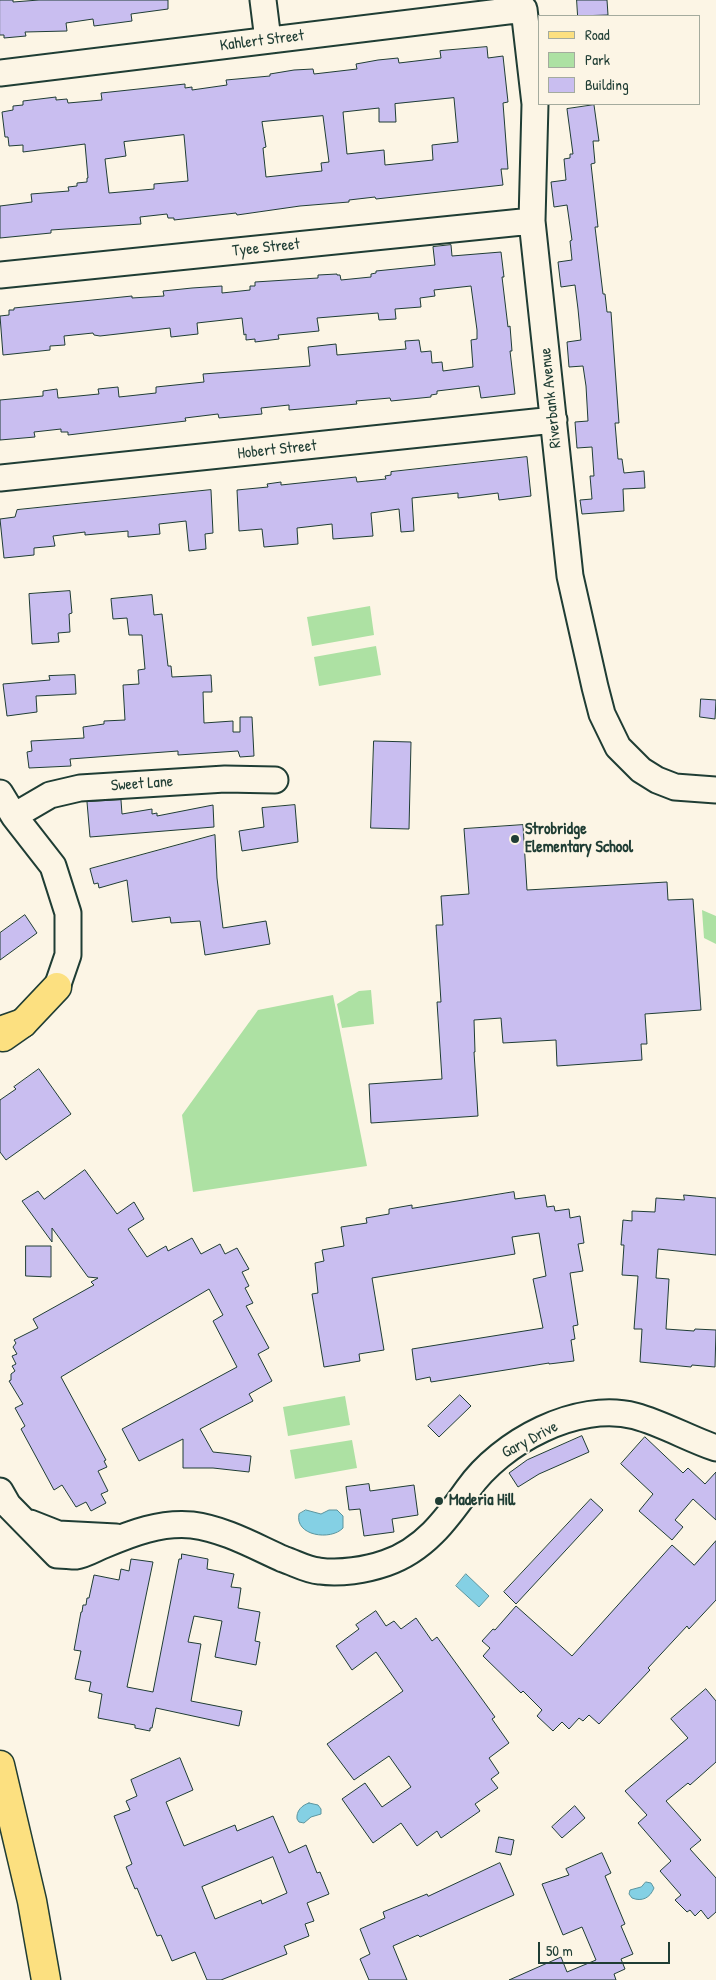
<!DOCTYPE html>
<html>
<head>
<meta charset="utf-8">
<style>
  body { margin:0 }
  #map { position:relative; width:716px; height:1980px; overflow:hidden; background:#fcf5e5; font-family:"Patrick Hand",sans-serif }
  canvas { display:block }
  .legend { position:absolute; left:538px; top:15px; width:162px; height:90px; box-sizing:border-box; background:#fcf5e5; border:1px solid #a4ab9e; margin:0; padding:6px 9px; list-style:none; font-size:15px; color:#1f3d34 }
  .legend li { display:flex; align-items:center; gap:10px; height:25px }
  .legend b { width:25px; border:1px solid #a4ab9e }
  .scale { position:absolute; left:538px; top:1942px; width:132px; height:22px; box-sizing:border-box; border:2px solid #1f3d34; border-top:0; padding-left:6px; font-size:15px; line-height:18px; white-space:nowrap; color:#1f3d34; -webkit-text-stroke:4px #fcf5e5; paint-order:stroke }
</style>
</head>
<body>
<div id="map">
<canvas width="716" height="1980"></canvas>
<ul class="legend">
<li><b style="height:6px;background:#fce080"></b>Road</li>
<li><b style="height:14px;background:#ade1a3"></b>Park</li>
<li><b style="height:14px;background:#c9bef0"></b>Building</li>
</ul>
<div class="scale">50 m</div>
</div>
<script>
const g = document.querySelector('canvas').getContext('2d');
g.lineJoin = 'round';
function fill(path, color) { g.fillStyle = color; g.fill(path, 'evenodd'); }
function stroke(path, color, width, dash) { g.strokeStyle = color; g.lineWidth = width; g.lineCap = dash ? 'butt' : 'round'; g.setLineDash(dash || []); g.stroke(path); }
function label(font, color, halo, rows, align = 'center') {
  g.font = font + ' "Patrick Hand",sans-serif'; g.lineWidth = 4; g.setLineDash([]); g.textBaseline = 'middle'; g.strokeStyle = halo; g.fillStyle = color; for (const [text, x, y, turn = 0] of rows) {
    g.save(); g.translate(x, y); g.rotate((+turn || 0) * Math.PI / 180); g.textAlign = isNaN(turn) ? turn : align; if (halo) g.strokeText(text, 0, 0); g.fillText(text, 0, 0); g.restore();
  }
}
fill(new Path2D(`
  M370,606L374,635L312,646L307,617Z
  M376,646L381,675L319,686L314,657Z
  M702,910L716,916V944L704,938Z
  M371,990L374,1024L342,1028L337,1004L359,991Z
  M333,995L367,1166L193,1192L182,1115L258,1010Z
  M345,1396L350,1425L288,1436L283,1407Z
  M352,1440L357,1468L295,1479L290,1450Z`), '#ade1a3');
const water = new Path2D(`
  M306,1510L321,1514L329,1510H337L343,1516V1528C331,1541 294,1536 299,1514Z
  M466,1574L489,1596L479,1607L456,1586Z
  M309,1803L318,1805L321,1809V1814L311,1817L304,1823L299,1822L297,1819C296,1811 302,1805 309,1803Z
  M646,1882L651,1883L654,1888C650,1898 642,1902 632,1898L629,1894L630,1890L641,1887Z`);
fill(water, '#84d0e4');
stroke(water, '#5c959e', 1);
const building = new Path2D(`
  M0,0H13V2L39,0H168V9L131,14L132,21L94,26L93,19L66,23L67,31L25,32L26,36L4,38V35H0Z
  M577,0H607L608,15L578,16Z
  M487,47L488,58L503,56L508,102L503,103L508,169H501L503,185L376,199L375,197L349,200V202L300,206L237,215L236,213L174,220V218H168L167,214L140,217L141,224L51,230V233L0,238V206L32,202L31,194L69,191L68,187L77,186V183L87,182V178H88L85,144L23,152V145L9,146L8,137H5L2,112L13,110V106L23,105V101L56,97V100L67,99L68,103L102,100L101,93L185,84V88L192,87V90L227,85L226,80L270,76V74L294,70L313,69L314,74L357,69L356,64L378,60L398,58L399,63L441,58L440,51ZM454,98L458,142L432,145L433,160L385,165L384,150L347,154L343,112L379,108V122H396L395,104ZM323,116L329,162L321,163L322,171L266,177L263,148L266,147L262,122ZM184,135L188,181L154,184V189L109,193L105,159L126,156L124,142Z
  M594,105L599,141H593L595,163L591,164L598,227H595L603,294H605L607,312H611L619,423H615L618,459H622L624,473L644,471L645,488L623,489L624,511L582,514L580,500L592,499L590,476H594L592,447L577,448L575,422L588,421L586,386L583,366L569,367L567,342L581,340L578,309L575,285L561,287L558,262L572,260L570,241L572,240L567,205L554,207L551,182L566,180L564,159L570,158V154H573L567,109Z
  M451,245L452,256L501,252L504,277H502L508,327L510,326L512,351H510L515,394L481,398L479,386L437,391V394L431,395V397L391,401L390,398L356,401L357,404L289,410V405L261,408L262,414L219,418L218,414L185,418L186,421L68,435V432H61V429L34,432L35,437L0,440V400L43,396V391L57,389L58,398L99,394L98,389L118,387L119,397L156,393V387L204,382L203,374L310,366L308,347L336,344L337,355L406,349L405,341L419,340L421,352L431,351L432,363L442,362L443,371L473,367L471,340L477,339V330L471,286L434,290L435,296L420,298L421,307L395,309L396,319L379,320L378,313L317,318L319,331L278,335L279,339L255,342V339L246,340V334L244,335L242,318L197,323L198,334L171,337L170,328L100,336L94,335L93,333L64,336L65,345L50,346V350L3,355L0,316L9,315V310H14V308L132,296V298L164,296L163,291L192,288L222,286V293L250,290V286H255V282L318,278V275L337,274V275H340L341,280L371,277V274L376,273V271L435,265L433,247Z
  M527,457L531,496L499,500L498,493L458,498V493L412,498L414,531L401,532L399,509L371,513L373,536L333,539L332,524L297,528L298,544L264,547L262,529L239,531L237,490L268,487L267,484L281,482V485L356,477L357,482L386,479L385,476L391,475V472Z
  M211,490L213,533L205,534L206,549L189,551L186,521L159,524L160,534L128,537V531L85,535V532L53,536L55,546L34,548V555L4,558L0,519L15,517L17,510Z
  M70,591L72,613L69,614L70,632L58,633L59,642L32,644L29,594Z
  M152,595L154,615L162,614L168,666H171L172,677L211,675L212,692H203L204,723L233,721V732H240V717H252L254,756L240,757L238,751L178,755V751L70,759L71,766L29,768L27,752L32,751L31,741L84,738L83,727L104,724V721L125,720L123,685L139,684L138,670L145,669L142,635H129L127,618L113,619L111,599Z
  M75,675L76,694L36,696L37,712L7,716L3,684L50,680L49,676Z
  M701,699L716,700L715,719L700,717Z
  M374,741L411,742L409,829L371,828Z
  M121,800L122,814L152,809V814L157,813V816L213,805L214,827L90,837L87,802Z
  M295,805L298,842L242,851L239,831L264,827L262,808Z
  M523,825L527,890L667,882L668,900L693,899L701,1010L645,1014L647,1044H641L642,1060L557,1066L556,1040L503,1043L501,1018L474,1020L475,1052H474L478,1116L371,1123L369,1084L442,1079L437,1002H441L436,925H443L441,896L469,894L464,829Z
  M215,835L217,878L223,928L266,921L270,944L205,955L200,921L171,923L170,917L132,922L127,880L99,888L98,883L94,884L90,869Z
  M25,915L37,933L0,960V933Z
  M39,1069L71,1114L6,1160L0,1152V1100L16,1089L14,1087Z
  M85,1170L117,1214L134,1202L144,1219L128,1229L147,1257L166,1246L168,1251L192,1238L201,1254L220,1244L225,1254L237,1248L249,1269L242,1272L249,1286L245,1288L253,1303L246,1306L269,1348L258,1354L272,1381L249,1394L253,1401L200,1429L213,1452L251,1456L249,1472L213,1468H183V1439L139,1461L122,1429L237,1367L213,1321L223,1315L209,1289L61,1377L106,1460L104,1461L107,1467L98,1471L108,1491L101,1494L106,1503L91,1511L86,1502L76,1507L62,1485L54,1490L21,1429L25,1426L15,1408L23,1404L9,1381L11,1380V1374L15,1371L12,1366L16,1364L12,1356L17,1354L13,1347L16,1343L14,1340L38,1328L33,1319L94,1285L91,1282L98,1278L88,1277L52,1228V1242L22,1201L38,1191L44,1199Z
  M514,1192L515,1199L545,1195L547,1207L554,1206L555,1211L569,1209L570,1218L580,1216L584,1243L578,1244L583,1271L570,1273L578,1325L573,1326L575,1339L571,1340L574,1361L549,1364V1363L431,1382L430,1377L416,1380L412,1349L543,1328L533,1279L546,1276L539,1233L512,1237L515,1254L372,1278L384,1350L359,1354L360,1361L324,1367L312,1294L318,1293L315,1263L324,1261L322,1250L344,1246L341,1227L367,1223L366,1218L389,1214V1209L412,1205V1208Z
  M684,1195L716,1198V1255L658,1249L656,1278L669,1279L666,1329L694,1331L695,1329L716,1330L715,1367L692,1365L691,1367L640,1362L642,1329H634L638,1276L622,1275L624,1245H621L623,1220L632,1221V1211L655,1212L656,1198L684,1200Z
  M26,1246H51V1277L26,1276Z
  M460,1395L471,1406L439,1437L428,1426Z
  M582,1436L589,1452L539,1474L518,1487L509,1473L527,1460Z
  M645,1437L683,1473L688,1468L705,1484L716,1472V1520L693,1499L675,1520L683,1527L672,1540L639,1511L653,1494L621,1464Z
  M369,1484L370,1491L414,1485L418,1515L392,1519L394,1532L364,1536L360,1509L349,1510L346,1487Z
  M591,1499L603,1510L516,1604L504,1592Z
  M716,1541V1600L689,1629L687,1626L648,1668L650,1670L599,1724L589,1715L583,1721L579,1718L569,1729L562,1722L553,1731L537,1716L542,1710L523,1691L521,1693L483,1656L490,1648L482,1641L493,1629L495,1630L516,1606L572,1656L672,1545L694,1565Z
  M182,1554L208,1559L207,1569L234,1574L231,1587L241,1588L238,1608L260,1612L255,1641L260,1642L256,1665L215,1657L222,1621L194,1616L188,1642L201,1644L191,1701L242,1711L239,1726L156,1708L152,1728H150V1731L135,1728V1725L98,1718L102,1694L89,1691L91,1682L75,1679L81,1651L74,1650L81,1612H82L83,1605H86L87,1598H89L94,1575L119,1580L121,1569L129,1571L131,1559L153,1562L127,1687L153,1692L179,1559H181Z
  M376,1611L386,1626L394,1621L401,1629L416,1618L432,1641L437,1637L495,1717L492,1719L509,1743L489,1758L499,1773L491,1779L498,1788L475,1804L480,1811L441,1838L437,1831L417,1846L401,1823L373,1843L342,1799L365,1783L382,1807L411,1787L389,1756L354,1780L327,1744L403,1691L376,1652L352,1670L336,1646L359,1629L356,1625Z
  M706,1689L716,1701V1762L690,1785L688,1783L666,1801L701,1840L690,1849L716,1878V1912L708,1919L701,1910L695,1916L690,1910L687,1912L675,1900L681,1895L660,1871L671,1861L638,1823L647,1815L625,1791L688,1738L671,1719Z
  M180,1758L193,1790L166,1802L184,1846L235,1825L237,1831L273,1816L289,1853L306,1845L317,1873L320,1872L329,1894L307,1903L314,1921L305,1924L309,1936L284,1946L287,1954L221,1980H207L195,1952L172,1961L161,1935L157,1936L137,1888L135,1889L126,1867L132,1864L114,1816L130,1810L126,1801L137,1796L131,1780ZM273,1857L287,1893L262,1904L261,1900L215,1919L202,1887Z
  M575,1806L585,1818L562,1838L552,1827Z
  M499,1837L514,1840L511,1855L496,1852Z
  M602,1853L611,1873L605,1876L625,1924L621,1926L633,1954L621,1959L625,1969L614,1974L616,1980H509L561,1957L567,1972L596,1960L582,1927L563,1935L542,1884L569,1875L566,1869Z
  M500,1863L514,1895L420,1937L418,1935L393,1946L407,1980H369L360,1959L370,1954L360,1929L385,1918L383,1912L427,1894L428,1896Z`);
fill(building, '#c9bef0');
stroke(building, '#1f3d34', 1);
const minor = new Path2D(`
  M263,0L268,40
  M0,73L524,9L535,104L532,221L570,576L595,687L602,714L618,747L641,770L657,780L675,787L716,790
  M0,275L532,221
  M0,478L554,420
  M0,793L14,816L53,866L68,913V955L57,987
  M14,816L50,795L80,788L225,779L275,780
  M0,1491L8,1505L57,1555C64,1555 70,1556 76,1556C85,1555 96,1548 104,1545C132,1533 161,1522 192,1525C224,1529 254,1546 283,1559C295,1563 307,1570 319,1571C340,1574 366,1570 386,1563C424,1550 446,1520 468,1489C501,1442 577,1401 635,1416C664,1424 689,1439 716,1448
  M30,1523L58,1534L116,1537`);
const major = new Path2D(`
  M3,1037L23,1023L57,987`);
const highway = new Path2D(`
  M0,1031L23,1023
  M0,1765L32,1901L46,1980`);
stroke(minor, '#1f3d34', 29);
stroke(major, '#1f3d34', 31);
stroke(highway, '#1f3d34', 31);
stroke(minor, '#fcf5e5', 25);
stroke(major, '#fce080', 28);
stroke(highway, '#fce080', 28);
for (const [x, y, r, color] of [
  [515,839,5,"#1f3d34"],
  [439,1501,5,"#1f3d34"]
]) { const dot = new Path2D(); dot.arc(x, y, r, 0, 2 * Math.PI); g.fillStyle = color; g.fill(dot); stroke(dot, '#fcf5e5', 2); }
label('16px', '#1f3d34', '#fcf5e5', [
  ["Kahlert Street",262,41,-7],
  ["Tyee Street",266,248,-6],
  ["Riverbank Avenue",551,398,-96],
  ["Hobert Street",277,450,-6],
  ["Sweet Lane",142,784,-4],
  ["Gary Drive",530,1440,-28]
]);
label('bold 16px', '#1f3d34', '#fcf5e5', [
  ["Strobridge",525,830],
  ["Elementary School",525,848],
  ["Maderia Hill",449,1501]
], 'left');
</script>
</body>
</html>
